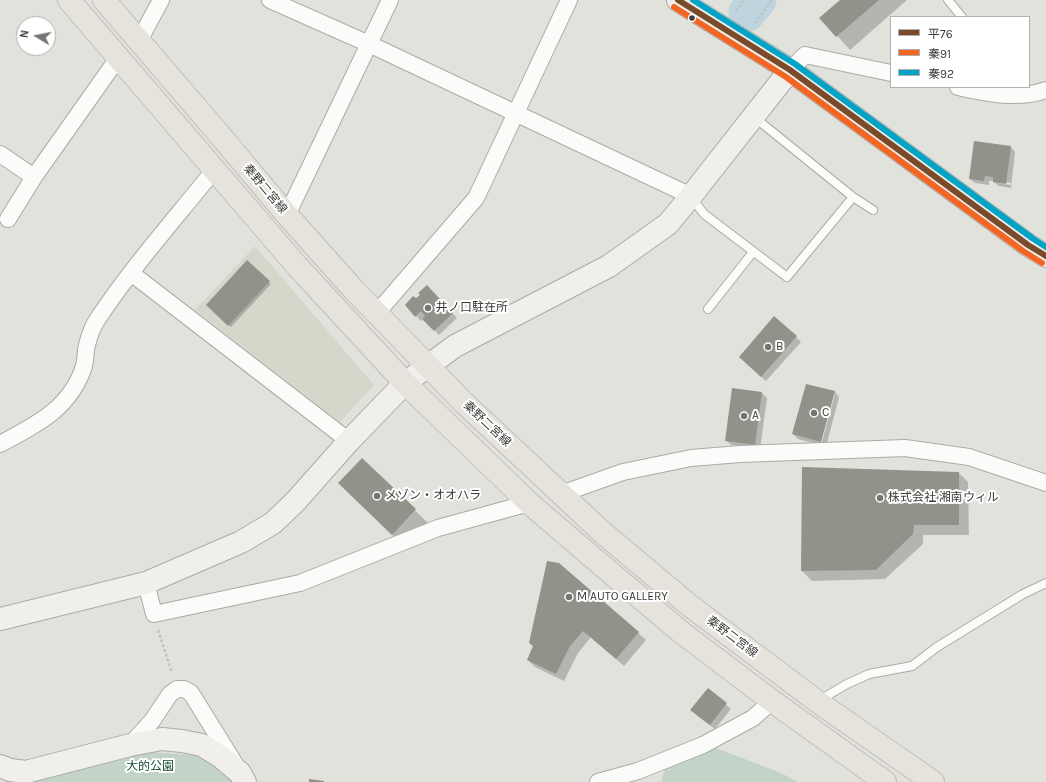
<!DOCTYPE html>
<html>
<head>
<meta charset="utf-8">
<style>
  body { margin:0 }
  #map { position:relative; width:1046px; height:782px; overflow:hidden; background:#e2e2dd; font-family:Karla,"Noto Sans JP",sans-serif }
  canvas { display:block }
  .legend { position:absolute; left:890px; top:16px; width:140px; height:72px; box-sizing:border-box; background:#fff; border:1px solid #b1b0af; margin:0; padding:5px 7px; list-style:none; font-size:12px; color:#3b3a37 }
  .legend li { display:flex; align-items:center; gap:8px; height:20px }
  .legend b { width:20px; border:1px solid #b1b0af }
  .north { position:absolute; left:16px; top:16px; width:40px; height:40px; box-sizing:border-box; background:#fff; border:1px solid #b1b0af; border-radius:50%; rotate:280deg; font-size:11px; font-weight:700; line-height:16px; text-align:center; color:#3b3a37 }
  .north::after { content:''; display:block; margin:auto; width:14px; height:18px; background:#757571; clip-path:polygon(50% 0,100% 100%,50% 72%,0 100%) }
</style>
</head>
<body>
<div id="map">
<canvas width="1046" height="782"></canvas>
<ul class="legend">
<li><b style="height:5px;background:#7a4b2a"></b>平76</li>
<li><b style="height:5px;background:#f26522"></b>秦91</li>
<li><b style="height:5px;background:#03a3c6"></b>秦92</li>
</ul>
<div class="north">N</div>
</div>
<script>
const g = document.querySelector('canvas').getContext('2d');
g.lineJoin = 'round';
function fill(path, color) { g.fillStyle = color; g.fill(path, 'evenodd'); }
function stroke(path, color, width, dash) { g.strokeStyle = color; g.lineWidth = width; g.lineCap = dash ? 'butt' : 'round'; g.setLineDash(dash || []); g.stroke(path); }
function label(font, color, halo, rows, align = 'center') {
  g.font = font + ' Karla,"Noto Sans JP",sans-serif'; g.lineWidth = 4; g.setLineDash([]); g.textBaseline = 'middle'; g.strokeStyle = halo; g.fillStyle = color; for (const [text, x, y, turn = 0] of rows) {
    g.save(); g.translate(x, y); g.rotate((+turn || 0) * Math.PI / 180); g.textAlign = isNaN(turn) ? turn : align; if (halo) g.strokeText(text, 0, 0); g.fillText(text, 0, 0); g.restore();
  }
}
fill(new Path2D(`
  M255,246L374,385L340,422L195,310Z`), '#d7d6cb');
fill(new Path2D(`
  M716,748L781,773L798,782H661L670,752Z
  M147,752L194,755L230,775L234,782H34Z`), '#c4d3c8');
fill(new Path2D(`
  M841,0H907L850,50L821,18Z
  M1011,147L1015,152L1011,188L999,186L993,181H989V185L975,183L970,179ZM998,181L1011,183V185L998,183Z
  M247,261L271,284L231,327L207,305Z
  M427,286L457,318L439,335L423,318L421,321L416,316V300Z
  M796,337L801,342L766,381L745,362Z
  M835,392L839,397L826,447L821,445L835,394H833L820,445L798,439L793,434Z
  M762,393L767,398L760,449L731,445L726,440Z
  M362,459L429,524L406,548L353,497Z
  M959,473L968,482L969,535H923V544L885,579L812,581L802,571Z
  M548,562L638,633L646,640L624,666L591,637L578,653L564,681L535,667L528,660L534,647L530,643Z
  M708,689L731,709L715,729L696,715Z`), '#0003');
stroke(new Path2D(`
  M747,13L758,0`), '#bed5df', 37);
fill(new Path2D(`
  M840,0H879L836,37L819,18Z
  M974,141L1011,146L1006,184L993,182V177L985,176L984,181L969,179Z
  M247,260L270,281L228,326L206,305Z
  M427,285L453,313L434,331L422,319L425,316L421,311L415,317L405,305L413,296L416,298L420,295L418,293Z
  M774,316L797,336L761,377L739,357Z
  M806,384L835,391L821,442L792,434Z
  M732,388L762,392L755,445L725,441Z
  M362,458L416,509L392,535L338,483Z
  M802,467L959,472V525H914L913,534L876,570L801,571Z
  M547,561L559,563L639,632L616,659L583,631L570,646L556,674L527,660L533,646L529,643Z
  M708,688L727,703L710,725L690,710Z
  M309,779L324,781V782H309Z`), '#93928a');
const lane = new Path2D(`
  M948,0L962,17
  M691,197L704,214L787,277L853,197L754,117
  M853,197L873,210
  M708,309L753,252
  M818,701L847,684L869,674L912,666L937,647L1023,594L1046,583`);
const street = new Path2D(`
  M270,0L369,44L691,196
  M139,41L161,0
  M790,70L805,55L891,73
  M958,87C987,93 1017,100 1046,90
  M0,154L34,177
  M287,215L390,0
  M8,219L34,177L118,58
  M131,273L349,441
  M376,314L476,198L569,0
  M0,444C36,425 71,408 84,366C86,359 85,352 87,345C89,337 93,326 97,320C132,267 175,219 215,169
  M561,494L623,472L691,458L740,454L905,448L969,457L1046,483
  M146,583L154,614L300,583L438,528L529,503
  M130,745L152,721L170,694L177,689H184L191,693L235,764
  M598,782L638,771L703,745L753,718L772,701`);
const secondary = new Path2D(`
  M678,0L790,70L1028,245L1046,256
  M0,619L146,583L241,542L273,523L295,502L349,441L405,383L455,346L609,266L668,224L691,196L790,70
  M0,766L10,770L26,772L130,745L162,739L182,741L202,745L221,757L240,773L245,782`);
const primary = new Path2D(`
  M69,0L297,266L405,383L529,503L612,574L681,632L772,701L885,782
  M104,0L219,134L287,215L354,290L463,402L602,532L689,605L818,702L933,782`);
stroke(lane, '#aaaaa7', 10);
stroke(street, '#aaaaa7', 18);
stroke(secondary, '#aaaaa7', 24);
stroke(primary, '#bfbebc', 24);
stroke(new Path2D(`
  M736,11L744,0
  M755,23L772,0
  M158,630L172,673`), '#c2c2c1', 2.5, [3, 2]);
stroke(lane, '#fbfbfa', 8);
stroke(street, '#fbfbfa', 16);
stroke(secondary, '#f0efeb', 22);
stroke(primary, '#e5e3db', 22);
stroke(new Path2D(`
  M678,0L790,70L1028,245L1046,256`), '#7a4b2a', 6);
stroke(new Path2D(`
  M674,7L786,77L1023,251L1042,263`), '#f26522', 6);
stroke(new Path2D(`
  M693,0L795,64L1032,238L1046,247`), '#03a3c6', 6);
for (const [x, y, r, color] of [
  [692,18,3.5,"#3b3a37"],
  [428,308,4,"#757571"],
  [768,347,4,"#757571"],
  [814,413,4,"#757571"],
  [744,416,4,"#757571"],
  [377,496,4,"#757571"],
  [880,498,4,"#757571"],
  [569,597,4,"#757571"]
]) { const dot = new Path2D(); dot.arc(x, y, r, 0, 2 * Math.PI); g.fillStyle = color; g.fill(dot); stroke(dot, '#fff', 1.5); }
label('12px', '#3b3a37', '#fff', [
  ["秦野二宮線",265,189,50],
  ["秦野二宮線",487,424,43],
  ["秦野二宮線",732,637,37]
]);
label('12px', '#3b3a37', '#fff', [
  ["井ノ口駐在所",436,308],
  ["B",776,347],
  ["C",822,413],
  ["A",752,416],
  ["メゾン・オオハラ",385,496],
  ["株式会社 湘南ウィル",888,498],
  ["M AUTO GALLERY",577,597]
], 'left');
label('12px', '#124930', '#fff', [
  ["大的公園",150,767]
]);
</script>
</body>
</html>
